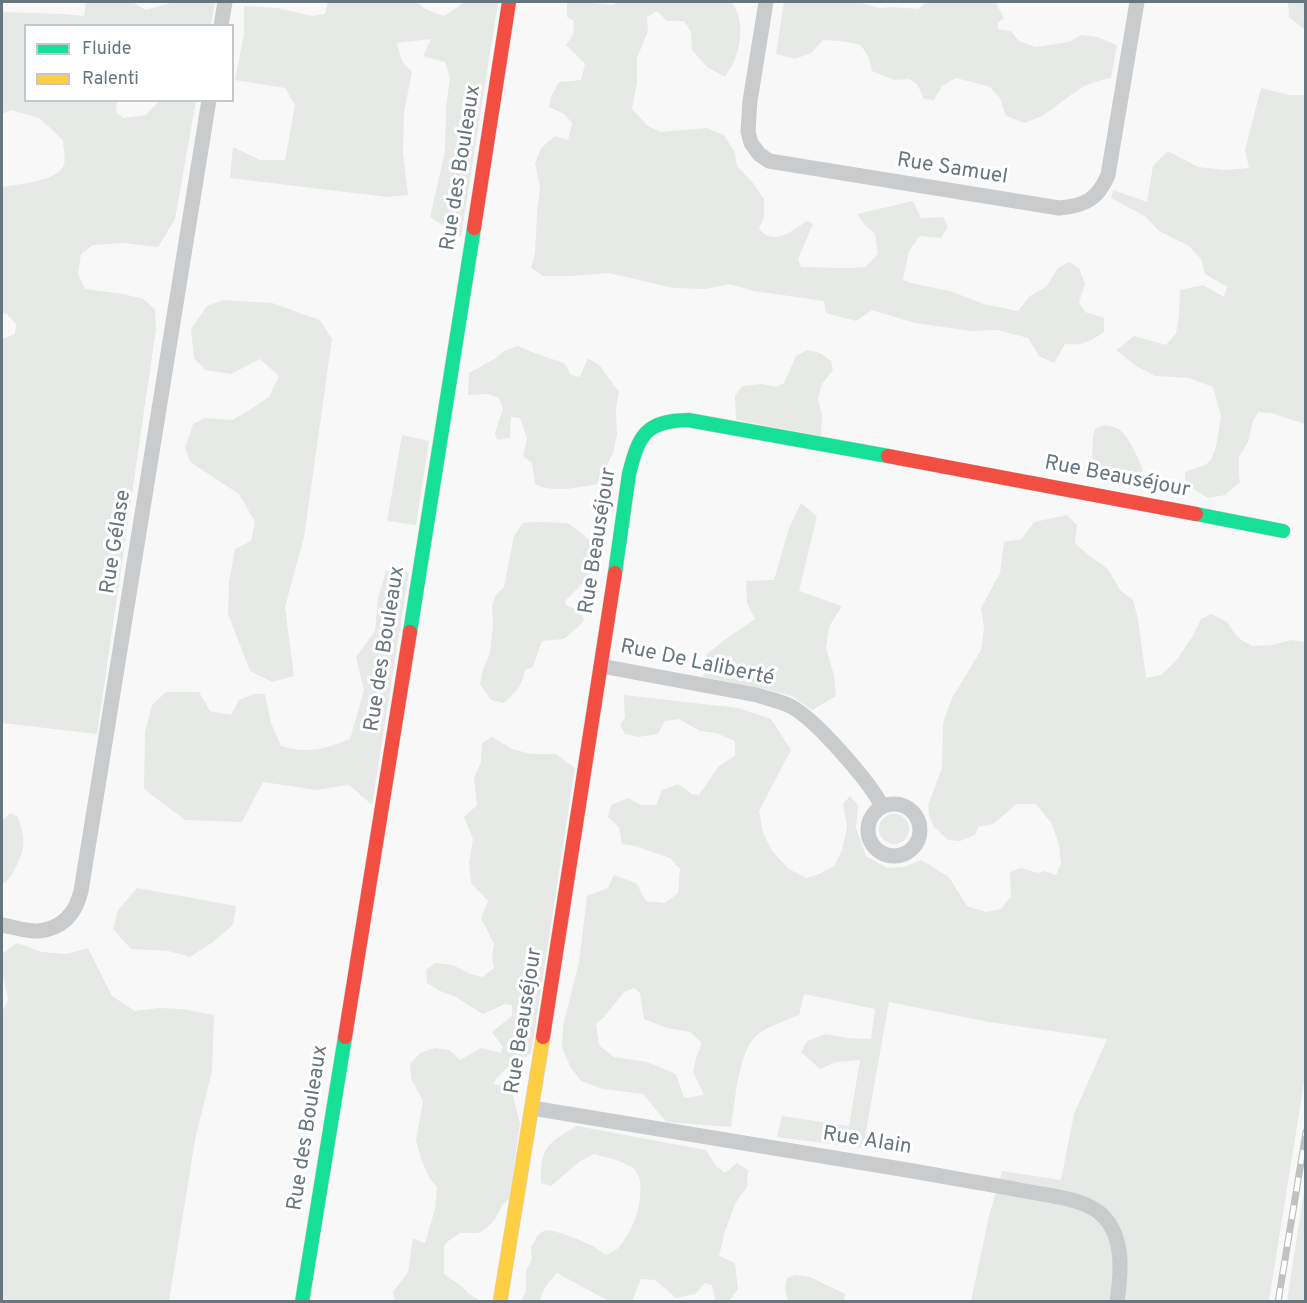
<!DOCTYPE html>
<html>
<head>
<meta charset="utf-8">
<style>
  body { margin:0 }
  #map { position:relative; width:1307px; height:1303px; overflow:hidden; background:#f8f8f8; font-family:Overpass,sans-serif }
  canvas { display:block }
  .frame { position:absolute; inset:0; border:3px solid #67757e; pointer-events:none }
  .legend { position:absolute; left:24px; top:24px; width:210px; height:78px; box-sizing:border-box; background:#fff; border:2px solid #c2c8cb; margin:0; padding:8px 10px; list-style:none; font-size:18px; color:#67757e }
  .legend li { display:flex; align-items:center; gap:12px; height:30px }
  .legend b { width:30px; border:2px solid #c2c8cb }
</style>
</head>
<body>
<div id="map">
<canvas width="1307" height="1303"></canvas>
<div class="frame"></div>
<ul class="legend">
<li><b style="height:8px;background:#16e098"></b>Fluide</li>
<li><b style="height:8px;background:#ffcf43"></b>Ralenti</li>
</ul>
</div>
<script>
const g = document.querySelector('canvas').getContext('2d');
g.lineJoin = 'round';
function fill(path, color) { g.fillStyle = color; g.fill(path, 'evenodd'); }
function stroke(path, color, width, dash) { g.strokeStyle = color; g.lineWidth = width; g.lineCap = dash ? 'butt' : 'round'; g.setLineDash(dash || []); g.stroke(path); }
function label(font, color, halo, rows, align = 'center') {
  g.font = font + ' Overpass,sans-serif'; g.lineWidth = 6; g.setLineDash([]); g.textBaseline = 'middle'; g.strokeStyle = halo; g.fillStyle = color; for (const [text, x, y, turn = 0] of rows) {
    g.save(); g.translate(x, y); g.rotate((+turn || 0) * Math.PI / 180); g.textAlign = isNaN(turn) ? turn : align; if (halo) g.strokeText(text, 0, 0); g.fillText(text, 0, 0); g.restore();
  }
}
fill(new Path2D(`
  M86,2H132L146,10L173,2H215L211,25L26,26V100L117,101L116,112L123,118L146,115L159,101H196L175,219L158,247L123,243L93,245L81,254L78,274L85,289L123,294L143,299L155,309L156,329L97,734L2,723V339L15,334L16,324L6,313L2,314V187C17,184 59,182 64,164C66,158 63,147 63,140L39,118L11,110L2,114V12L64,14L84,16Z
  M328,2H417L425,9L444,16L458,7L463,2L498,3L461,237L430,217L445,151L446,107L450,78L445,62L423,56L431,39L397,43L402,61L412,72L404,112L403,153L408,195L387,197L230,178L233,147L260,160H285L295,105L285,88L235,80L244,34V6L277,8L312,16L325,14Z
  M569,2C584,1 598,4 613,5L618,2H731C744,17 742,43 734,61C732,66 728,72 725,77L707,67L692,50L691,32L684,21H667L657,11L647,17L648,31L637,58V82L632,109L648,126L661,132L707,128L724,135L735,153L737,166L753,183L764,199V217L759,228C761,231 763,234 766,235C781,242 796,228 807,221L813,224L798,259L801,267C822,267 843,269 865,267L878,254L875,234L865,225L857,214L913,201L921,218L943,217L948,227L941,238L920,236L909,251L903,280L911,283L950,291L984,304L1018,311L1030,296L1046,287L1058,268L1069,262L1079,268L1085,284L1079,302L1085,312L1104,318V332C1089,342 1083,346 1065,344L1054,363L1039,356L1028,338L998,330L971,331L915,323L872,310L856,321L826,313L824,301L754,291L729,284L706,289L673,288L609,273L571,276H543L531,268L535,253L537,213L540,187L535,164L541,148L555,136L568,140L572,123L564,114L549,107L551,97L559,82L581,80L585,64L566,45L573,35L574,21L567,17V3Z
  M784,2H859L879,8L892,7L918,9L927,2H997L996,3L1004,18L998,23V29L1011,31L1019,41L1035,47L1069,42L1081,35L1097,37L1117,45L1111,78L1101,80L1084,86L1064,100L1044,115L1025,123L1006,116L1000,98L990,87L956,78L942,86L934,100L924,99L917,84L909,79L894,80L872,71L869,58L861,45L841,41L823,40L811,53L795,59L776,54Z
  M1288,2H1305V30L1289,17Z
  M1261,88L1290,95H1305V424L1271,413L1258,412L1253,421L1248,442L1239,457V476L1240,482L1225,495L1208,498L1186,485L1185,472L1205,465L1211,460L1216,447L1221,416L1213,387L1189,378L1155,376L1136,366L1116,350L1134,336L1166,345L1176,333L1179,316L1180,290L1203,285L1224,297L1227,287L1205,274L1201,259L1189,246L1159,231L1145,216L1111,198L1113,190L1147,202L1153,166L1168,151L1198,167L1226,170L1249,168L1245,150Z
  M223,300L272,303L320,320L332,339L304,537L285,607L294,676L272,682L250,671L228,614L229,582L235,549L251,541L255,522L239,494L190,462L185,448L193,424L205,418L232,420L248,411L269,397L279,376L260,359L231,374L205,370L194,358L191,329L207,306Z
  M518,346L537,354L564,363L571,375L580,377L588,358L600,366L619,392L616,409L617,434L613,453L598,484C578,487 553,494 535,484L532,463L523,456L527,438L520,418L511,417L510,438L497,440L495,433L503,409L499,398L488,394L468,395L469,373L496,358L504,351Z
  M807,350L820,353L831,361L833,370L822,384L818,400L822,415L821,436L736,420L735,396L742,386L762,384L775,387L784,383L796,356Z
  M1105,425C1110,426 1116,427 1120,430C1131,439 1137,457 1143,470L1133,487L1103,480L1094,471L1092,457L1093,436L1095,429Z
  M402,435L429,441L416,525L387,521Z
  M801,503L817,516L799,591L842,606L829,627L826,648L834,675L836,696L812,710L792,696L765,689L703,677L706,655L723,641L755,619L747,603L746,581L774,580L789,528Z
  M1067,515L1077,525L1075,543L1087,554L1108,569L1120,590L1133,600L1138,619L1146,678L1161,675L1176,661L1192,637L1201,619L1211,614L1227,622L1238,638L1252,646L1271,645L1292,640L1305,642V1076L1269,1301H971L989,1216L1002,1171L1061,1180L1074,1114L1107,1039L989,1022L889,1002L863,1148L777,1137L782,1116L849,1126L860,1060L836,1062L820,1069L801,1052L807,1041L826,1034L847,1038L871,1039L875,1009L804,994L799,1015C789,1019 765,1028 757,1035C738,1051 735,1103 731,1127L666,1122L643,1094L603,1089L581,1081L571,1068L562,1048L563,1026L579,962L587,896L608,888L614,875L636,883L646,901L665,903L678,893L680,869L670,858L635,846L622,844L619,827L608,817L611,805L628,798L641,805H656L662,790L678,784L692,794L699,795L719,766L735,756V741L716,733L700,731L679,719L665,721L658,734L638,737L625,734L620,725L625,717L624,703V695L738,708L771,719L791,750L759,811L763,833L772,851L789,869L806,878L817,875L834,866L842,850L847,827L843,804L850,796L858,805L856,828L866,856L887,868L904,867L921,860L949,877L967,906L986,912L1001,909L1011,896L1010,872L1021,868L1038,873L1044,871L1056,875L1061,864L1059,845L1052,824L1036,804H1017L993,824L978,827L975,835L960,841L948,840L934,827L929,816L928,805L942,768L943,723L952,698L981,650L984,628L981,608L1000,573L1004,542L1022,539L1034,522ZM634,988L640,993L644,1019L667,1028L690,1032L702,1043L696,1058L693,1072L704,1095L684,1098L676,1074L647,1062L614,1057L599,1045L596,1024L604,1017L624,992Z
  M537,522L568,523L590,540L594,566L586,580L565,601L566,605L580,611L584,620L577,628L564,639L542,641L533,667L525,670C522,686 516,692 504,703L491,700L480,684L483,669L490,653L493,624L492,607L495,596L504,587L514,536L523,523Z
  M386,571L409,572L372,805L349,785L316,790L263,782L242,822L185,820L144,789L145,732L152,705L166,692H199L210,711L231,715L239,700L254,694H265L271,723L281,746C306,754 326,749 350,739L364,690L356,657L375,631L378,598Z
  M492,737L512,749L531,754H556L575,768L531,1054C515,1062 503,1068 493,1084L511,1087L520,1124L509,1199L503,1204L495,1219L487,1228L478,1233H460L447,1242L444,1246V1274L463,1287L469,1294L481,1301H395L393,1292L408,1272L413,1238L425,1243L435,1209L437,1188L429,1177L421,1159L416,1140L423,1101L411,1078L410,1064L420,1053L435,1048L449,1050L460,1060L481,1048L501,1053L503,1047L492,1032L512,1016V1005L505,1004L483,1014L454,996L440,991L427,983L426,970L435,963L453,965L468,973L482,977L494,968L492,958L494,944L481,918L488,901L471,883L469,863L473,839L464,817L477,805L474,778L481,762L482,743Z
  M10,813L18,817C24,839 27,844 17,865C12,875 11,879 2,884V821Z
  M879 829a15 15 0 1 1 30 0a15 15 0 1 1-30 0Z
  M137,888L236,906L233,925L213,942L190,957L168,951L131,949L113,929L118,910Z
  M17,943L42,952L66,954L88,948L112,996L135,1011L159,1008L182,1009L214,1015L212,1072L195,1140L169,1301H2V1012L8,1000L2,969V954Z
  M577,1126L706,1150L716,1166L725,1173L737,1163L748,1170L747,1187L736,1202L725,1231L719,1256L735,1263L738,1289L729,1301H714L715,1299L712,1285L705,1283L695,1294L676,1298L655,1280L641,1279L632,1301H609L557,1273C550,1280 541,1291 540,1301H521L526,1292V1271L532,1259L531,1247L538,1235L545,1230L554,1231L575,1238L593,1246L606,1255C610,1253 615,1251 618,1248C633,1232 643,1203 640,1181C639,1176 636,1172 634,1168L619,1161L594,1154L579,1162L551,1186L541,1183C541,1173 540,1159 546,1150C552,1139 567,1132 577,1126Z
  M1305,1185V1301H1287Z
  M795,1275L810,1277L845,1294L844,1301H788L785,1288L787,1278Z`), '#e7e9e6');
const fast = new Path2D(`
  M1196,514L1283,531
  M615,573L629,474C639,435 645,421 688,420L888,456
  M410,632L474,228
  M302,1302L345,1037`);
const slow = new Path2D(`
  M500,1302L543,1037`);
const jam = new Path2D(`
  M474,228L509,2
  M888,456L1196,514
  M345,1037L410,632
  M543,1037L615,573`);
stroke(fast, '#d3d4d5', 15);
stroke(slow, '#d3d4d5', 15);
stroke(jam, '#d3d4d5', 15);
stroke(new Path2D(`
  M766,2L750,101L748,131L751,143L759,154L769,161L1059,208C1085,206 1098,199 1108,175L1137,2
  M221,26L225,2
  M601,666L757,695C768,699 781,701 792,707C816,720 869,781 882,806
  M868 830a26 26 0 1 1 52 0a26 26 0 1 1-52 0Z
  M2,925C14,927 27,932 39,931C63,928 76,913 81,891L209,100
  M532,1108C659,1129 786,1150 913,1171C951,1178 988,1184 1025,1191C1049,1196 1084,1198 1102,1215C1125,1237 1121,1274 1117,1302`), '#c9cbcc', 15);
stroke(fast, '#16e098', 14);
stroke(slow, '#ffcf43', 14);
stroke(jam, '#f24e42', 14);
const rail = new Path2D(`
  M1278,1302L1306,1132`);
stroke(rail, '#c0c2c2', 7);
stroke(rail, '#fff', 4.5, [14]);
label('21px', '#67757e', '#fff', [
  ["Rue des Bouleaux",462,168,-81],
  ["Rue Samuel",952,170,9],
  ["Rue Beauséjour",1117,478,11],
  ["Rue Beauséjour",599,541,-81],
  ["Rue Gélase",117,542,-81],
  ["Rue des Bouleaux",386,649,-81],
  ["Rue De Laliberté",697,664,12],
  ["Rue Beauséjour",525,1021,-81],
  ["Rue des Bouleaux",309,1128,-81],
  ["Rue Alain",867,1142,9]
]);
</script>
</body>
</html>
